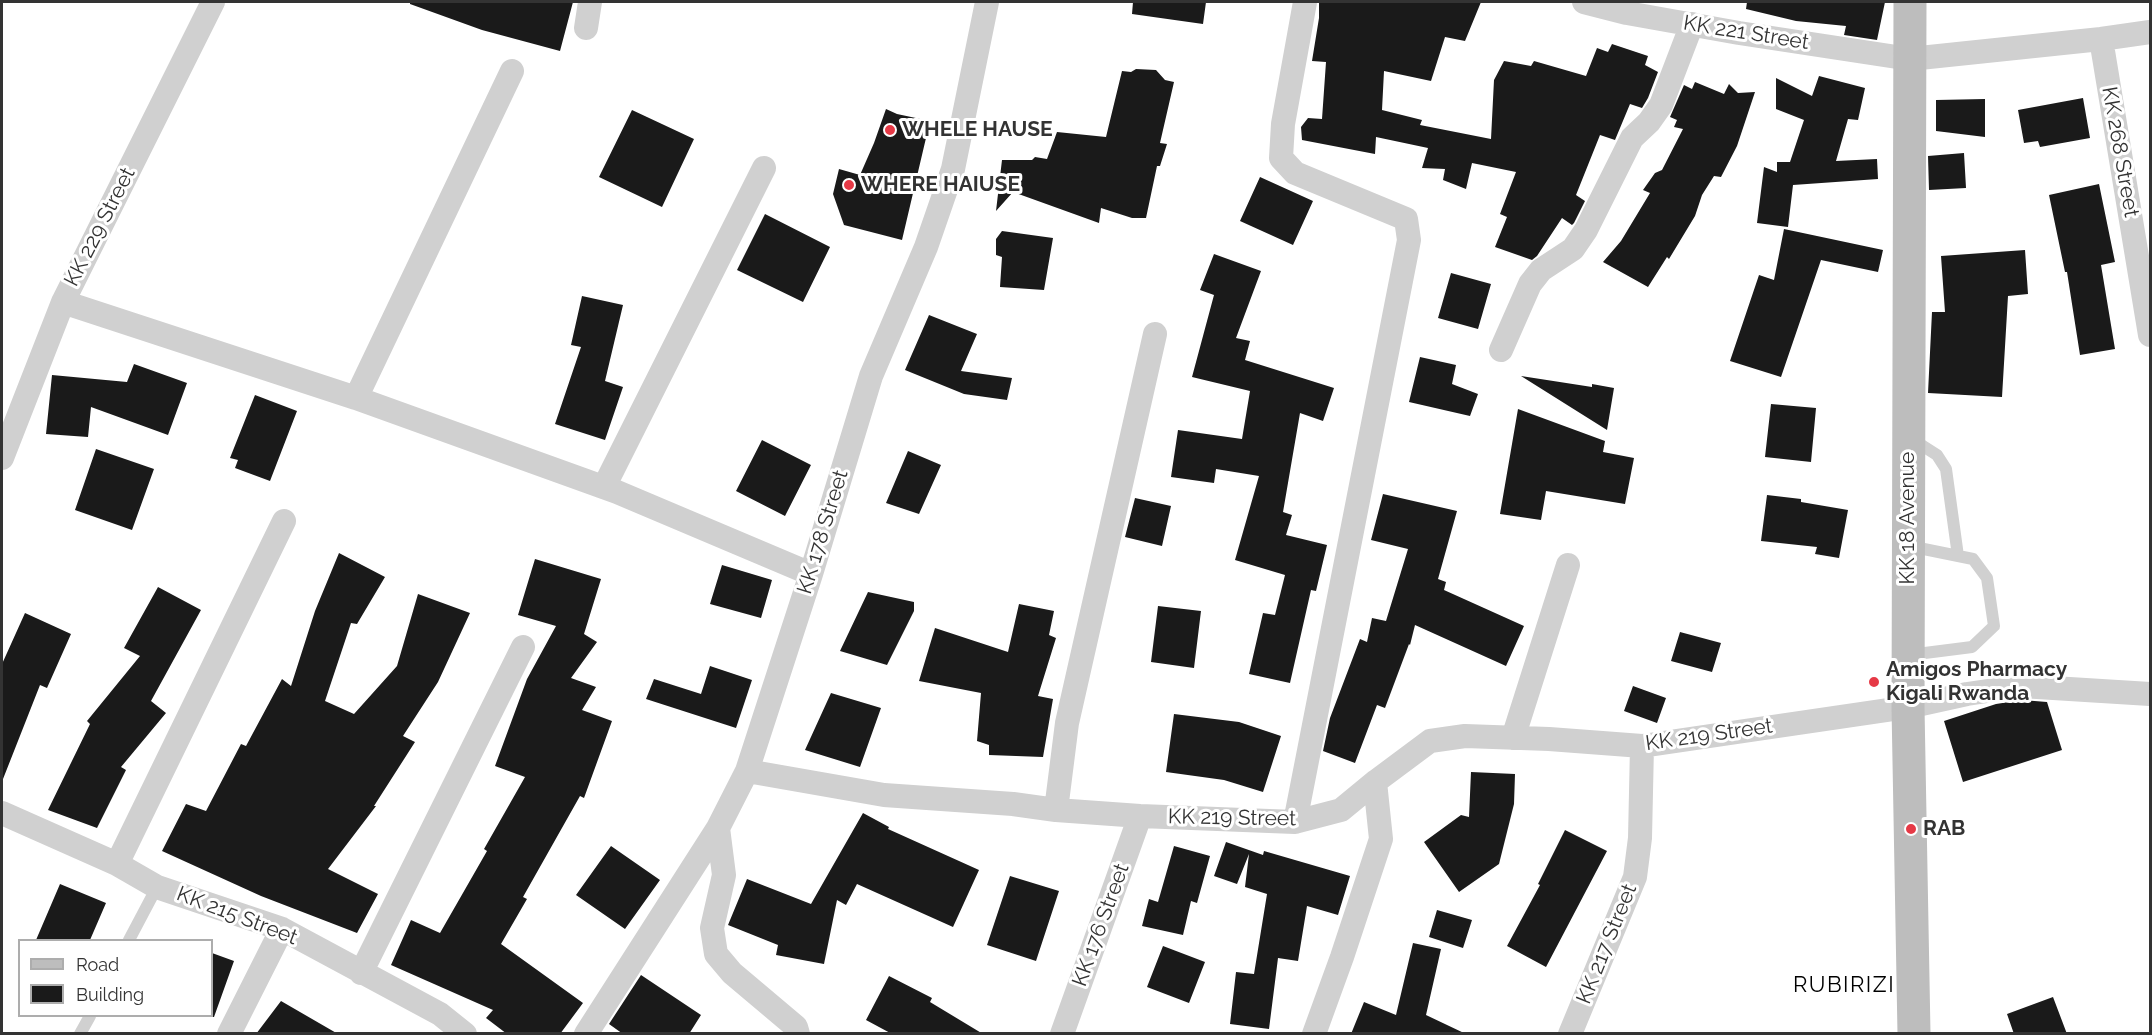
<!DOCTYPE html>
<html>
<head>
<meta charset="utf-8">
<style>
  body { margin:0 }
  #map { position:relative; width:2152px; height:1035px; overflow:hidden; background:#fff; font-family:Raleway,sans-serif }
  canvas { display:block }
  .frame { position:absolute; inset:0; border:3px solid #333; pointer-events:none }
  .legend { position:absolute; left:18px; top:939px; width:195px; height:78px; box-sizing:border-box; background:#fff; border:2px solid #adadad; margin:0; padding:8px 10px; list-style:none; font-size:18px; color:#333 }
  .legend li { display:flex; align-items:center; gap:12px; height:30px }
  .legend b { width:30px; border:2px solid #adadad }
</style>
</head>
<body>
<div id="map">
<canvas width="2152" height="1035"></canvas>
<div class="frame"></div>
<ul class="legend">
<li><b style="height:8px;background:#bdbdbd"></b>Road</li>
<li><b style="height:16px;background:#1a1a1a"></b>Building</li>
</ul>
</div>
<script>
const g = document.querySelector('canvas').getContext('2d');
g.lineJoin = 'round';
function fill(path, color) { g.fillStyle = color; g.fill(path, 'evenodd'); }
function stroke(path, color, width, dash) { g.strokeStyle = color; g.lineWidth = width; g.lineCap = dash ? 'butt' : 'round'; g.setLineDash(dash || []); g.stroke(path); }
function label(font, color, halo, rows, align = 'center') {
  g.font = font + ' Raleway,sans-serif'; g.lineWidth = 6; g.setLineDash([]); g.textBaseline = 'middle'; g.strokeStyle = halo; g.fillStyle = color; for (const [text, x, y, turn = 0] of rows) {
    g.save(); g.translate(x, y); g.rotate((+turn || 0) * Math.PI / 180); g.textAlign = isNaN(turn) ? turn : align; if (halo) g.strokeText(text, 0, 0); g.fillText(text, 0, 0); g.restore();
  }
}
fill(new Path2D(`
  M410,2H573L560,51L482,30L410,4Z
  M1133,2H1206L1203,24L1132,14Z
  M1319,2H1481L1465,41L1445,37L1431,81L1384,71L1382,110L1422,120L1420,125L1491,139L1494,80L1504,61L1531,66L1534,61L1586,76L1597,48L1608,52L1612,44L1648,56L1645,65L1658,72L1648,98L1642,108L1630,104L1615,140L1600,135L1576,195L1585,201L1574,223L1572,225L1562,218L1537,256L1532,260L1495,247L1507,217L1500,214L1516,172L1472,163L1466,189L1443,180L1445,169L1422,168L1428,148L1376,137L1375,154L1302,140L1301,127L1308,118L1322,119L1326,62L1312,61L1319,18Z
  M1747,2H1885L1877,40L1844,35L1846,26L1796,21L1746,9Z
  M1136,69L1156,70L1165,80L1174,82L1160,143L1167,144L1160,166H1157L1146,218H1132L1101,208L1099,223L1013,192L996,211L1002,160H1032L1035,157L1047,159L1057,132L1106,137L1122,71L1131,72Z
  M1819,76L1865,88L1858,120L1848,119L1836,161L1877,159L1878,179L1793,185L1788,227L1757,223L1764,167L1777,172V162H1790L1804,120L1776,109V78L1812,96Z
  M1695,82L1724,94L1729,84L1738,93L1755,92L1737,146L1721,177L1714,176L1702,195L1695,216L1669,259L1667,257L1648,287L1603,262L1621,241L1650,193L1643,190L1655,173L1662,170L1683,129L1674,127L1677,120L1670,117L1684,85L1692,89Z
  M2083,98L2090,138L2040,147L2038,141L2024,143L2018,110Z
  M1985,99V137L1936,131V100Z
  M886,109L897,114L930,121L902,240L844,225L833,194L839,169L860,175L874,143Z
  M632,110L694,139L662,207L599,177Z
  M1964,153L1966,188L1929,190L1928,156Z
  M1260,177L1313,201L1293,245L1240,221Z
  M2099,184L2115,262L2101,265L2115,349L2080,355L2067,272H2065L2049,195Z
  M765,214L830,247L803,302L737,270Z
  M1784,229L1883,250L1878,272L1821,260L1781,377L1730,361L1759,275L1774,280Z
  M1002,231L1053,238L1044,290L1000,287L1002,257L996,255V239Z
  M2025,250L2028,294L2008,296L2002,397L1928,393L1932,312H1945L1941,256Z
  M1214,254L1261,271L1236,338L1250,341L1245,360L1334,388L1323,421L1300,413L1283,512L1292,515L1286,535L1327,545L1316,591L1311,590L1290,683L1249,674L1263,613L1275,615L1285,575L1235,560L1259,476L1216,469L1214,483L1171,477L1178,430L1242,439L1250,391L1192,377L1214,295L1200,290Z
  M1451,273L1491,284L1478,329L1438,318Z
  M582,296L623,305L605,381L623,387L605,440L555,424L581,347L571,345Z
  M929,315L977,334L961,371L1012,378L1007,400L964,394L905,370Z
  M1420,357L1456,365L1452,384L1478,394L1470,416L1409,402Z
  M134,364L187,383L168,435L91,407L88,437L46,434L52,375L127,382Z
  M1521,376L1592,387V384L1614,388L1607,430Z
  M255,395L297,411L270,481L235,468L238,460L230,458Z
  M1771,404L1816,408L1811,462L1765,457Z
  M1518,409L1605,441L1603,452L1634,458L1625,504L1546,491L1541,520L1500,514Z
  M762,440L811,465L785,516L736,491Z
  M96,449L154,469L132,530L75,510Z
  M908,451L941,465L919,514L886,503Z
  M1383,494L1457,511L1438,579L1446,582L1444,590L1524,626L1506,666L1415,625L1410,645L1409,644L1385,708L1377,705L1355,763L1323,751L1330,718L1360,639L1367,642L1372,618L1386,621L1408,549L1371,540Z
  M1767,495L1801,499V502L1848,510L1839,558L1815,554L1817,547L1761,541Z
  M1135,498L1171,506L1162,546L1125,537Z
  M339,553L385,577L357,624L351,623L325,701L354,714L397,666L418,594L470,613L438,682L403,736L415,742L374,806H376L328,869L378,894L357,933L261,896L162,851L186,804L206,811L241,744L246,746L282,679L291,686L315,611Z
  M535,559L601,579L584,634L597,642L571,678L596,687L582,710L612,721L584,798L580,796L523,897L527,899L501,944L583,1003L560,1034H507L486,1018L493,1010L391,965L411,920L440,933L487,851L484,849L525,777L495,766L527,679L556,626L518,615Z
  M722,565L772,580L761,618L710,604Z
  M158,587L201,610L151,701L166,713L121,767L126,770L97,828L48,810L90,724L87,721L140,656L124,648Z
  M868,592L914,602V611L887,665L840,651Z
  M1019,604L1054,611L1049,635L1056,638L1038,696L1053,699L1043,757L989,755V745L977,741L981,693L919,681L935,628L1008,652Z
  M1158,606L1201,611L1194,668L1151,662Z
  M25,613L71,634L47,688L40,685L3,779L2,664Z
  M1680,632L1721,643L1712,672L1671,661Z
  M710,666L752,680L736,728L646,699L654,679L701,694Z
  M1633,686L1666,698L1657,723L1624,711Z
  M831,693L881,708L860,767L805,750Z
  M2022,700L2047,702L2062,750L1963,782L1944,721L1996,704Z
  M1174,714L1239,722L1281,736L1263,792L1224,780L1166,772Z
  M1471,772L1515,774L1514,804L1499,864L1459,892L1424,842L1461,815L1469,817Z
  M863,813L889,827L888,829L979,870L953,927L857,884L846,905L837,900L824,964L776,955L778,945L728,925L747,879L811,904Z
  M1565,830L1607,851L1546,967L1507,946L1540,885L1538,884Z
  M1226,842L1263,855L1264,851L1350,876L1338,915L1307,906L1298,961L1278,958L1269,1029L1230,1024L1236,972L1254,974L1267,894L1245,887L1249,854L1237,884L1214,876Z
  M611,846L660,880L625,929L576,895Z
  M1174,846L1210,856L1197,903L1191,901L1183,935L1142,926L1149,899L1158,902Z
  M1010,876L1059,891L1036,961L987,945Z
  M60,884L106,903L90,940H36Z
  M1437,910L1472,920L1463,948L1429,937Z
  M1413,943L1441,949L1426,1015L1466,1034H1351L1364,1002L1396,1015Z
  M1163,946L1205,962L1189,1003L1147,987Z
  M212,953L234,961L214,1017H212Z
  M641,975L701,1015L689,1034H623L609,1024Z
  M889,976L932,998L930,1002L983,1034H892L866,1020Z
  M2053,997L2067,1034H2014L2007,1014Z
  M281,1001L338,1034H256Z`), '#1a1a1a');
stroke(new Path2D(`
  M1912,439L1937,455L1946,469L1958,556
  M1909,655L1972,647L1994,626L1987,578L1973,559L1909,546
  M129,940L157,887
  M80,1034L90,1016`), '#d0d0d0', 12);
stroke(new Path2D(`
  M1584,2L1627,13L1739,33L1910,59L2101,39L2150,32
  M586,28L590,2
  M2101,39L2150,335
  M63,302L356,398L617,492L811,574
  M1501,350L1530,284L1541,270L1573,249L1586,230L1632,138L1649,122L1661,105L1692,24
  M356,398L512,71
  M2,458L63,302L213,2
  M604,487L764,168
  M1513,738L1568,565
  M747,771L884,795L1013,804L1056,810L1140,816L1295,822L1341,810L1375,782L1430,741L1465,736L1549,739L1642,746L1908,707L1967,694L2021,686L2150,694
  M1056,810L1067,723L1155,334
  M2,813L117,864L157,887L282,929L440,1014L465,1034
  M1295,822L1409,240L1406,219L1295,173L1281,158L1283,124L1305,2
  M117,864L284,521
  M361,973L523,647
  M229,1034L282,929
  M586,1034L718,828
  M798,1034L796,1027L732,973L716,954L712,928L724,875L718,828L747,771L811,574L871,376L926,247L953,169L987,2
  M1062,1034L1140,816
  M1314,1034L1342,957L1381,839L1375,782
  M1570,1034L1635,877L1640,838L1642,746`), '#d0d0d0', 24);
stroke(new Path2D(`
  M1910,2L1908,707L1914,1034`), '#bdbdbd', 33);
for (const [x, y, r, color] of [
  [890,130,6,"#e63946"],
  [849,185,6,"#e63946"],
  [1874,682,6,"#e63946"],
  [1911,829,6,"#e63946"]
]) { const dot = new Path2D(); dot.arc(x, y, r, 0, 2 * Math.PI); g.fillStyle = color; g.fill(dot); stroke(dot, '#fff', 2); }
label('21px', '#333', '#fff', [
  ["KK 221 Street",1746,33,9],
  ["KK 268 Street",2120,152,80],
  ["KK 229 Street",100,227,-63],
  ["KK 18 Avenue",1908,518,-90],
  ["KK 178 Street",823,532,-73],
  ["KK 219 Street",1709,735,-8],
  ["KK 219 Street",1232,818,1],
  ["KK 215 Street",237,916,21],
  ["KK 176 Street",1101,925,-70],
  ["KK 217 Street",1607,944,-68]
]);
label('bold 21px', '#333', '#fff', [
  ["WHELE HAUSE",902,130],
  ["WHERE HAIUSE",861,185],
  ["Amigos Pharmacy",1886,670],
  ["Kigali Rwanda",1886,694],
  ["RAB",1923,829]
], 'left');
g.letterSpacing = '1.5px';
label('22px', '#000', '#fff', [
  ["RUBIRIZI",1844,985]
]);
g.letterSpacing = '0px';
</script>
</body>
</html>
